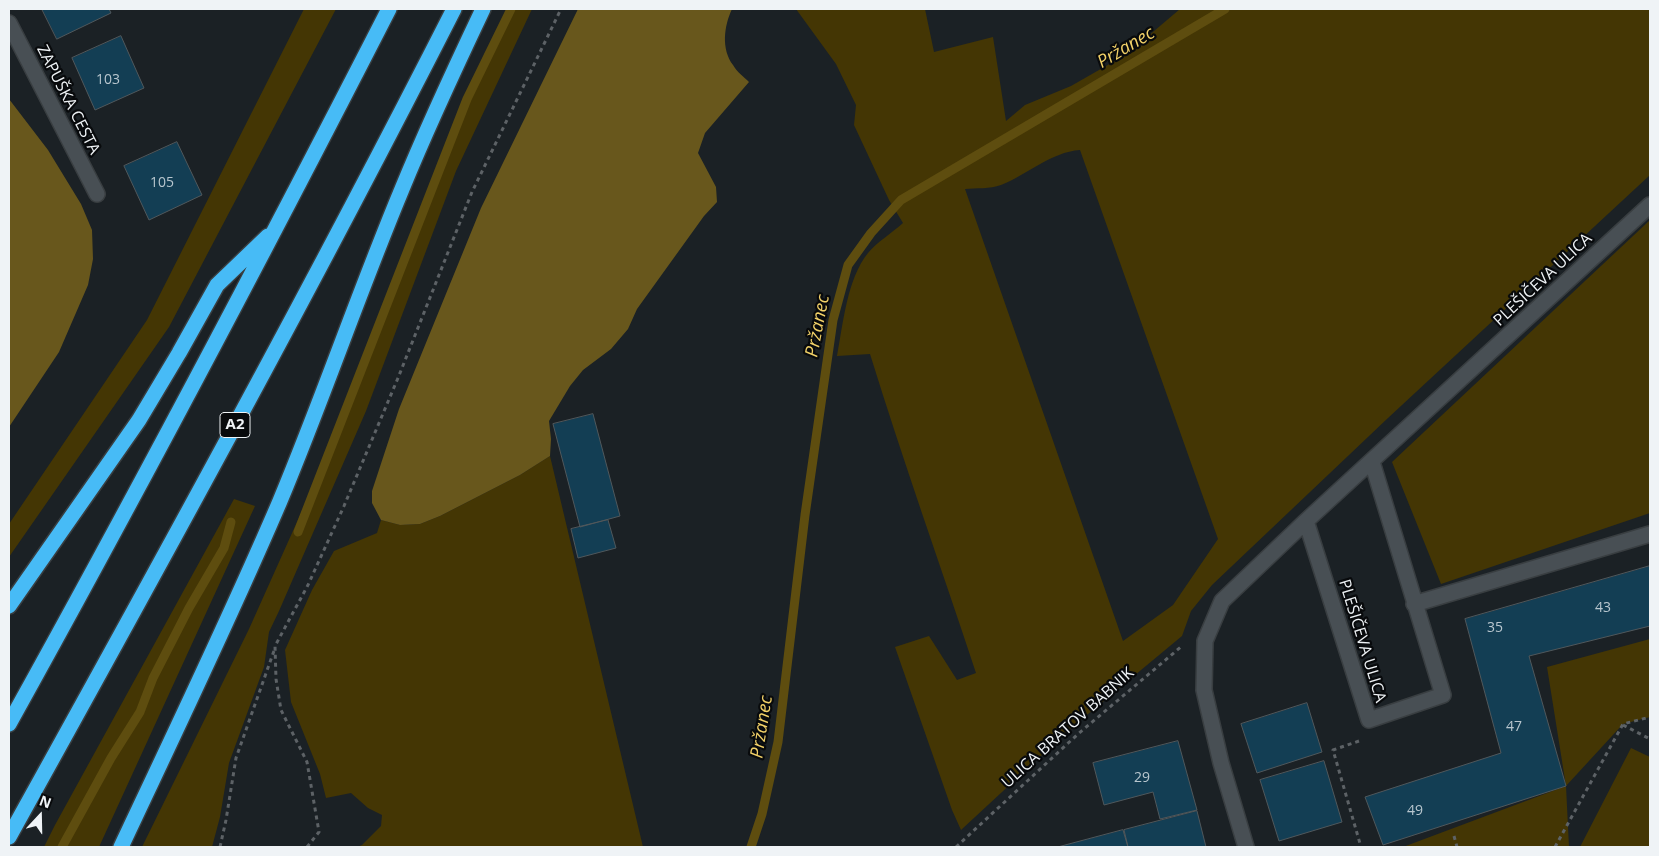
<!DOCTYPE html>
<html>
<head>
<meta charset="utf-8">
<style>
  body { margin:0 }
  #map { position:relative; width:1659px; height:856px; overflow:hidden; background:#1b2125; font-family:"Open Sans",sans-serif }
  canvas { display:block }
  .frame { position:absolute; inset:0; border:10px solid #eff3f6; pointer-events:none }
  .north { position:absolute; left:15px; top:791px; width:50px; height:50px; -webkit-text-stroke:4px #080a0c; paint-order:stroke; rotate:21deg; font-size:14px; font-weight:700; line-height:20px; text-align:center; color:#eff3f6 }
  .north::after { content:''; display:block; margin:auto; width:18px; height:22px; background:#eff3f6; clip-path:polygon(50% 0,100% 100%,50% 72%,0 100%) }
</style>
</head>
<body>
<div id="map">
<canvas width="1659" height="856"></canvas>
<div class="frame"></div>
<div class="north">N</div>
</div>
<script>
const g = document.querySelector('canvas').getContext('2d');
g.lineJoin = 'round';
function fill(path, color) { g.fillStyle = color; g.fill(path, 'evenodd'); }
function stroke(path, color, width, dash) { g.strokeStyle = color; g.lineWidth = width; g.lineCap = dash ? 'butt' : 'round'; g.setLineDash(dash || []); g.stroke(path); }
function label(font, color, halo, rows, align = 'center') {
  g.font = font + ' "Open Sans",sans-serif'; g.lineWidth = 4.5; g.setLineDash([]); g.textBaseline = 'middle'; g.strokeStyle = halo; g.fillStyle = color; for (const [text, x, y, turn = 0] of rows) {
    g.save(); g.translate(x, y); g.rotate((+turn || 0) * Math.PI / 180); g.textAlign = isNaN(turn) ? turn : align; if (halo) g.strokeText(text, 0, 0); g.fillText(text, 0, 0); g.restore();
  }
}
fill(new Path2D(`
  M304,9H336L169,327L9,557V524L147,320Z
  M512,9H532L456,171L366,411L279,611L269,632L264,667L229,763L220,817L212,847H142L249,629L318,475L375,335L438,169Z
  M796,9H925L934,52L993,37L1006,121L1025,105L1071,86L1127,54L1180,9H1650V175L1388,418L1212,585L1191,611L1182,636L1070,729L961,830L952,810L895,647L929,636L957,680L976,673C941,567 903,461 870,354L837,356C843,324 847,279 868,253C877,242 892,233 903,223L889,200L854,125L856,105L836,64ZM1080,150L1218,539L1173,605L1123,641L965,189C976,188 990,189 1001,185C1027,175 1051,152 1080,150Z
  M1650,220V513L1441,584L1392,462Z
  M550,456L643,847H357L362,845L381,826L382,815L368,808L351,793L326,798L320,774L291,702L285,650L312,590L334,551L377,533L381,520L400,525L420,524L440,516L520,475Z
  M234,499L255,506L99,847H44L55,825Z
  M1650,639V717L1623,724L1566,786L1569,847H1403L1566,786L1547,667Z
  M1631,748L1650,757V847H1580Z`), '#443604');
fill(new Path2D(`
  M578,9H732C724,26 721,49 733,65C737,72 744,77 749,82L705,133L698,153L716,187L717,202L704,216L637,309L628,329L611,349L583,370L570,386L549,421L551,439L550,456L520,475L440,516L420,524L400,525L381,520L372,503V491L399,409L481,208Z
  M9,99L48,150L81,204L92,230L93,259L88,285L59,352L9,427Z`), '#68571c');
stroke(new Path2D(`
  M298,532L467,99L511,9
  M62,847L111,758L140,712L153,678L189,608L224,548L231,522
  M751,847L762,814L778,742L805,515L833,320L848,265L871,233L901,200L1225,9`), '#5e4d0f', 9);
const building = new Path2D(`
  M42,9H109L111,13L57,39Z
  M121,36L144,88L95,110L72,58Z
  M177,142L202,195L149,220L124,166Z
  M593,414L620,516L580,527L553,424Z
  M608,520L616,548L578,558L571,529Z
  M1650,566V626L1529,656L1566,786L1383,845L1365,797L1501,753L1465,619Z
  M1307,703L1322,752L1257,773L1241,724Z
  M1178,741L1197,810L1160,819L1153,792L1104,805L1093,763Z
  M1324,761L1342,822L1279,841L1260,780Z
  M1197,811L1206,847H1128L1124,830Z
  M1123,830L1128,847H1058Z`);
fill(building, '#133e54');
stroke(building, '#50585c', 1);
const minor = new Path2D(`
  M9,23L97,194
  M1306,521L1369,720L1443,695L1372,462
  M1414,604L1650,534
  M1246,847L1221,763L1204,690L1205,641L1222,601L1306,521L1650,205`);
const highway = new Path2D(`
  M9,606L139,420L179,353L217,285L268,236
  M9,724C140,488 266,249 389,9
  M9,837C161,563 312,288 454,9
  M121,847C175,732 230,618 280,501C323,398 359,292 402,189C427,128 455,68 483,9`);
stroke(minor, '#393e41', 18);
stroke(highway, '#393e41', 18);
stroke(new Path2D(`
  M1623,725L1650,739
  M1359,741L1333,750L1361,847
  M1454,836L1457,847
  M220,847L226,820L236,758L275,648
  M307,847L319,832L307,762L281,710L276,679L275,646L308,585L344,506L398,378L472,192L561,9
  M956,847L1078,734L1182,646
  M1555,847L1623,724L1650,717`), '#5d6266', 3, [4, 4]);
stroke(minor, '#484f54', 15);
stroke(highway, '#47bbf6', 15);
label('14px', '#b8c6ce', null, [
  ["103",108,80],
  ["105",162,183],
  ["43",1603,608],
  ["35",1495,628],
  ["47",1514,727],
  ["29",1142,778],
  ["49",1415,811]
]);
for (const [x, y, w] of [
  [235,425,30]
]) { const box = new Path2D(); box.roundRect(x - w / 2, y - 12.5, w, 25, 4); g.fillStyle = '#080a0c'; g.fill(box); stroke(box, '#eff3f6', 1); }
label('bold 15px', '#eff3f6', null, [
  ["A2",235,425]
]);
label('16px', '#eff3f6', '#080a0c', [
  ["ZAPUŠKA CESTA",68,100,63],
  ["PLEŠIČEVA ULICA",1543,280,-43],
  ["PLEŠIČEVA ULICA",1362,641,73],
  ["ULICA BRATOV BABNIK",1068,728,-42]
]);
label('italic 18px', '#f2d168', '#080a0c', [
  ["Pržanec",1126,48,-31],
  ["Pržanec",818,326,-79],
  ["Pržanec",762,727,-81]
]);
</script>
</body>
</html>
